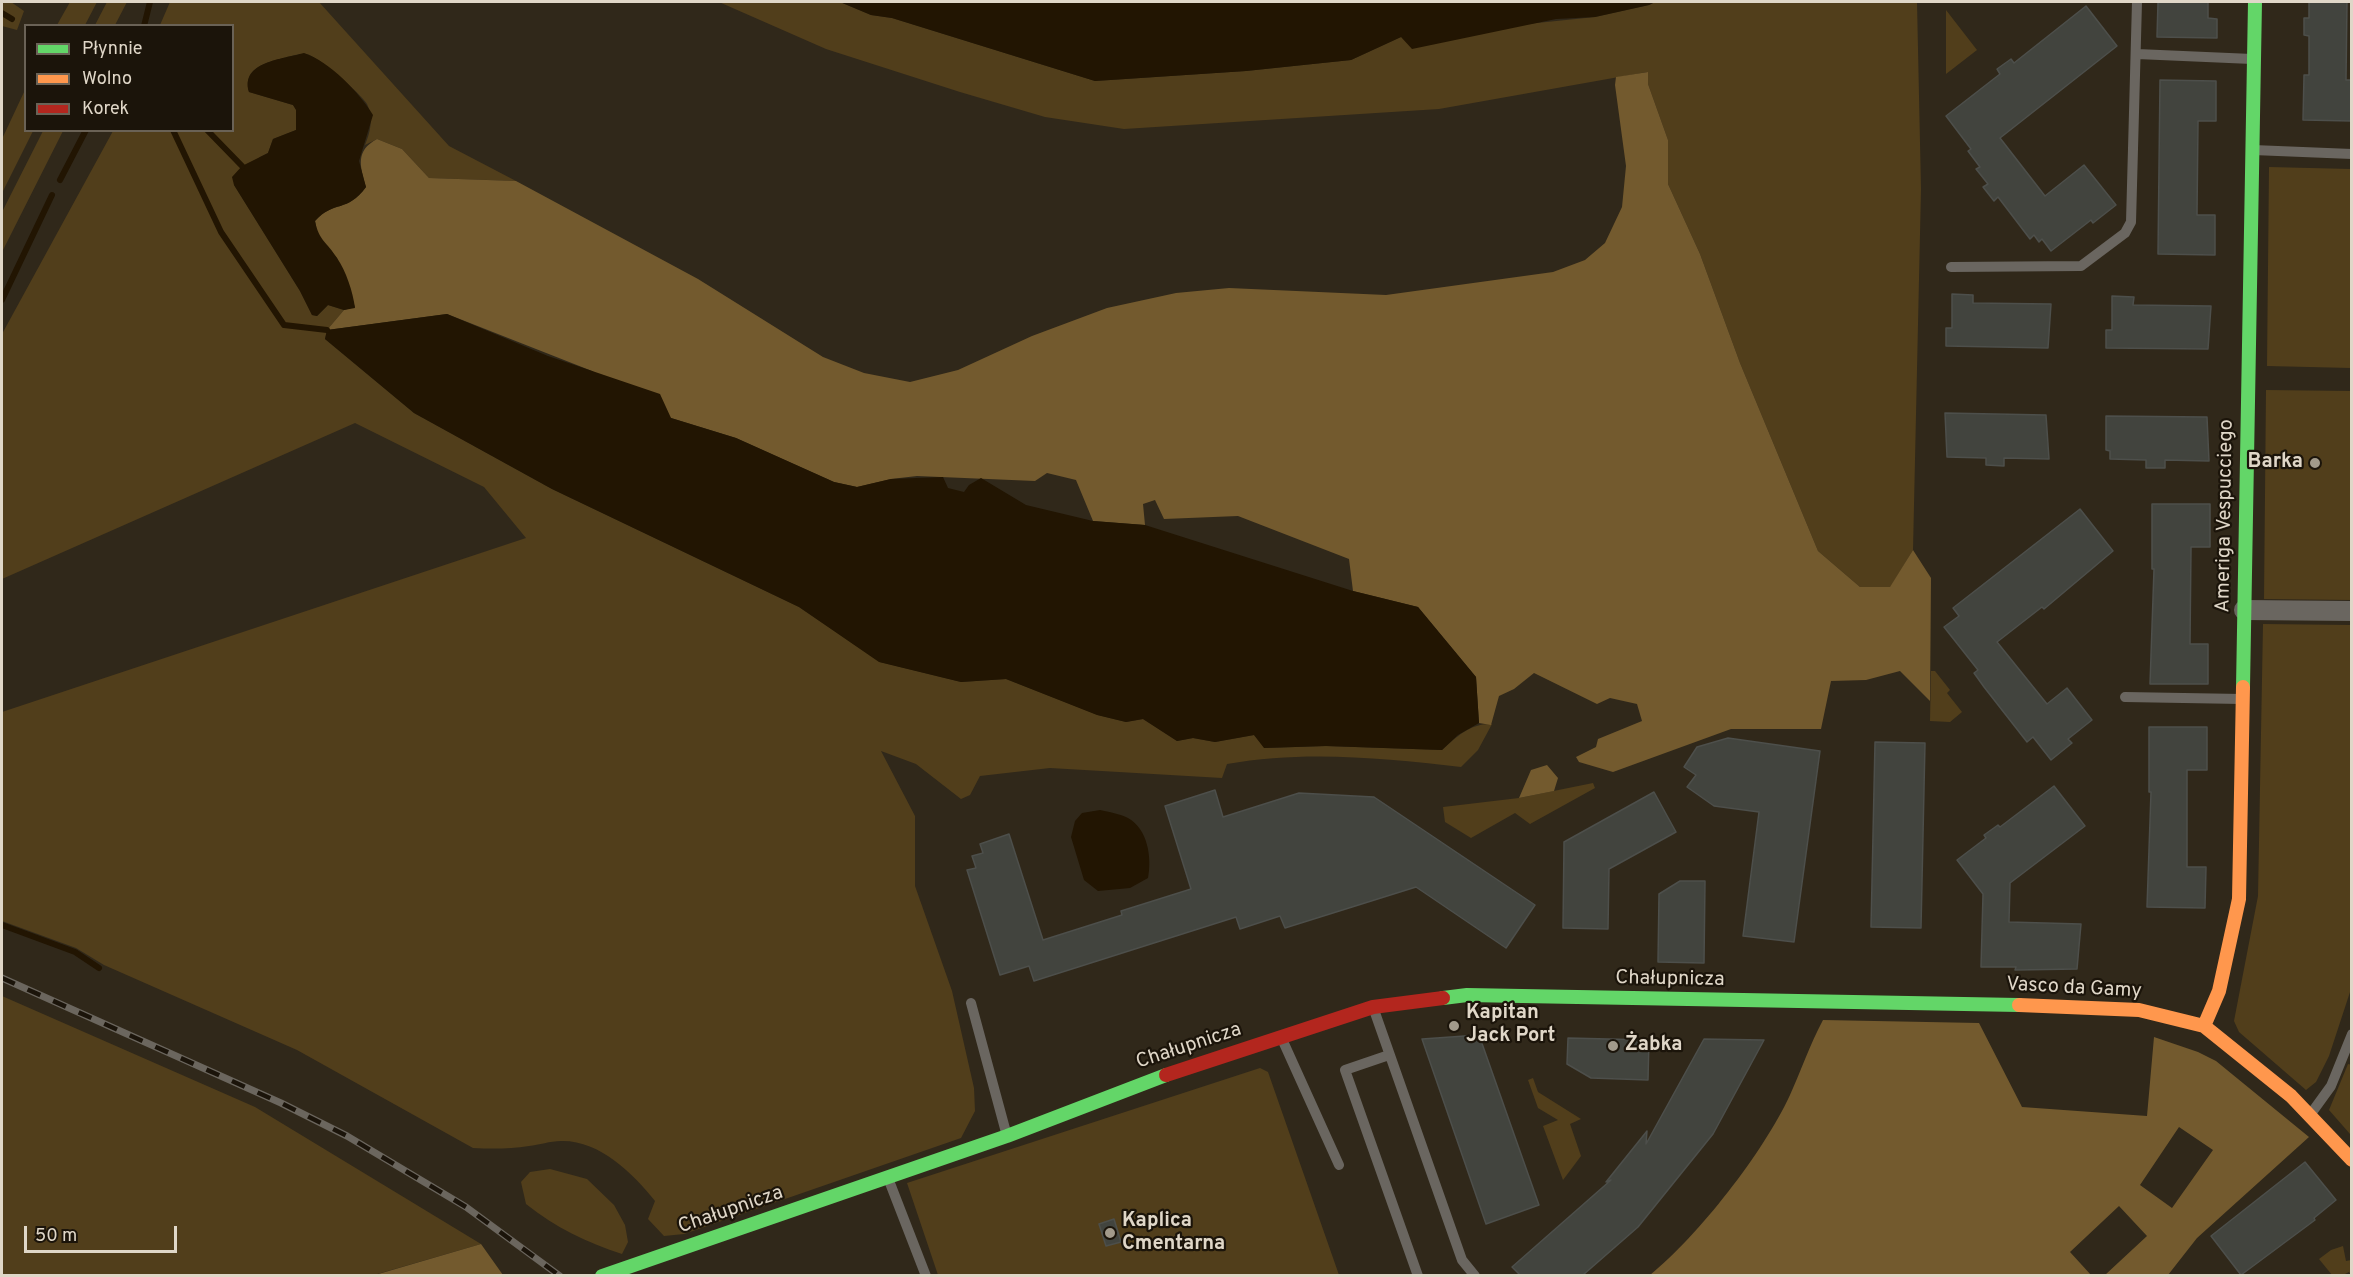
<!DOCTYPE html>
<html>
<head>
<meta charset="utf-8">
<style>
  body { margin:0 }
  #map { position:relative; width:2353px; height:1277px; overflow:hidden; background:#30281a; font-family:Overpass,sans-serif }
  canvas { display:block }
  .frame { position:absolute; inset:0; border:3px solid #e0d7c8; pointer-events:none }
  .legend { position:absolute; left:24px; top:24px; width:210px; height:108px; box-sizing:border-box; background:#1b140a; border:2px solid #6a6256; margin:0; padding:8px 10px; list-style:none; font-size:18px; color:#e0d7c8 }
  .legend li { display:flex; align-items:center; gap:12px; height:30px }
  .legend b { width:30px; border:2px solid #6a6256 }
  .scale { position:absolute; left:24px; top:1226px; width:153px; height:27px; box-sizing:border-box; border:3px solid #e0d7c8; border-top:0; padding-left:8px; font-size:18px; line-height:21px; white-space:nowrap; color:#e0d7c8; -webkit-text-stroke:4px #1b140a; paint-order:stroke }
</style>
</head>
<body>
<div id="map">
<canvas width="2353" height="1277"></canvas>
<div class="frame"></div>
<ul class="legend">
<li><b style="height:8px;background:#63d668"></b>Płynnie</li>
<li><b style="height:8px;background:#ff974d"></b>Wolno</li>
<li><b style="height:8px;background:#b3261e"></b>Korek</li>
</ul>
<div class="scale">50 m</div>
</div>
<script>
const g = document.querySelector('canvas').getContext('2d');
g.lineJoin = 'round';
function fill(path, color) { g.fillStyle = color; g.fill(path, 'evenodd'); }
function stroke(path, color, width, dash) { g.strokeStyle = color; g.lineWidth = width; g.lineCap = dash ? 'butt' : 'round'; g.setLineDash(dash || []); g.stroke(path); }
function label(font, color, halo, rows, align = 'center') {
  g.font = font + ' Overpass,sans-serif'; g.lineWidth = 4.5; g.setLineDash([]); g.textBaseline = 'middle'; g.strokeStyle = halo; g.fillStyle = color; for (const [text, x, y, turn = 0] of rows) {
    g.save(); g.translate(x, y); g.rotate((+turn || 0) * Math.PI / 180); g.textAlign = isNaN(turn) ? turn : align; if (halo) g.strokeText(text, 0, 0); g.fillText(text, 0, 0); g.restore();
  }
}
fill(new Path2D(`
  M2,2H11L24,11L17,30L2,26Z
  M70,2H97L85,25H57Z
  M107,2H127L115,25H95Z
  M170,2H319L449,146L516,181L429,178L402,149L377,139L365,145C370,133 374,118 367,104C361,94 317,55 306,54C300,53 293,56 287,57C268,62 242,67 249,92L293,105L296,109V130L273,139L268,153L260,157L234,185L300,291L312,315L317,316L328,305L344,310L327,330L325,339L414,413L552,489L799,607L880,662L961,682L1006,679L1098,715L1126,722L1143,719L1177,741L1193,738L1215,742L1254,735L1265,748L1326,746L1442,750C1457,736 1471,723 1492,724L1478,750L1461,767C1384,758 1305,750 1227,764L1222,778L1050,768L980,776L970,795L961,799L916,764L881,751L915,816V886L952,991L974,1088L975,1111L961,1138L684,1234L664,1236L648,1219L655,1201C633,1173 599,1140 561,1141C550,1141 539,1145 529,1146C510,1149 492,1149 473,1148L297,1050L104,965L76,948L2,921V712L526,538L484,487L355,423L2,579V334L113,131L232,130V26L160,25Z
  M719,2H840L871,15L892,18L1095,81L1246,71L1351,60L1401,37L1595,17L1649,5L1655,2H1917L1921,189L1913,550L1890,588L1860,587L1818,551L1740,363L1700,254L1668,184V140L1648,84L1647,72L1439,109L1124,129L1045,117L960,92L826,49Z
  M1946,10L1977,50L1946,74Z
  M25,90L26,130L33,131L2,193V139Z
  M43,131H63L2,252V212Z
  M2269,167L2351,169V368L2267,366Z
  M2266,390L2351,391V600L2264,599Z
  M2263,624L2351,625V989L2329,1056L2316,1082L2306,1090L2239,1032L2234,1021L2258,896Z
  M1931,671H1935L1950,690L1947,693L1962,712L1950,722L1930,721Z
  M1593,783L1595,788L1530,824L1515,813L1471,838L1445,822L1443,807L1519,798Z
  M2,996L255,1107L481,1244L374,1275H2Z
  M2348,1064L2352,1065L2350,1134L2329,1110Z
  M1260,1068L1268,1072L1339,1275H938L907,1183Z
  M1533,1078L1538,1092L1581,1119L1570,1124L1581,1156L1563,1180L1543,1126L1558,1120L1538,1108L1528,1080Z
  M550,1169L587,1179L614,1205L625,1225L628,1242L622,1254C586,1242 556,1228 526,1204L521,1182L530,1172Z
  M2343,1246L2346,1261L2351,1260V1275L2349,1272L2343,1275H2332L2319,1259L2331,1250Z`), '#513e1b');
fill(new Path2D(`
  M1648,72V84L1668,140V184L1700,254L1740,363L1818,551L1860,587H1890L1913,550L1931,578L1930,701L1900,671L1866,680L1831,681L1821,729H1731L1613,772L1579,762L1576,757L1596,747L1598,739L1642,721L1637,704L1610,698L1597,704L1534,673L1514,689L1499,696L1491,725L1479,723L1476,677L1418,607L1353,591L1349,559L1238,516L1164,519L1155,500L1143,504L1145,525L1093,521L1076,480L1047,473L1035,481L917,476L891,479L857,487L834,482L736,438L671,418L592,371L447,314L327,330L344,310L355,307L337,258L318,236L315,221C334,200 347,213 366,187C360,166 355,151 377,139L402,149L429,178L516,181L698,279L823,357L864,373L910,382L958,370L1032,336L1107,308L1176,293L1229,288L1386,295L1553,272L1585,260L1605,243L1622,207L1626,166L1615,85L1616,77Z
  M1547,765L1558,778L1554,791L1519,798L1531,770Z
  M1823,1020L1979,1023L2022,1107L2147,1116L2154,1037L2198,1052L2216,1061L2309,1137L2197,1238L2168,1275H2105L2147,1236L2119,1206L2070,1252L2091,1275H1650C1699,1235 1763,1153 1790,1095C1801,1071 1810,1044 1823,1020ZM2179,1127L2213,1150L2172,1208L2140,1185Z
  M481,1244L503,1275H374H375Z`), '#735a2e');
fill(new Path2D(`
  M840,2H1655L1649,5L1595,17L1556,19L1412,49L1401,37L1351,60L1246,71L1095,81L892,18L871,15Z
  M304,53C330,62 359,92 373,115L359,161L366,187C347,213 334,200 315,221C319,241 327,242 337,258C346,271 353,292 355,308L344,310L328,305L317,316L312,315L300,291L234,185L232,177L242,166L268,153L273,139L296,130V110L293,105L249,92C240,62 283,59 304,53Z
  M447,314L548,356L660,394L671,418L736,438L834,482L857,487L891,479L943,477L948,488L964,492L969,485L981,478L1026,505L1093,521L1145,525L1353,591L1418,607L1476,677L1479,723L1458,735L1442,750L1326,746L1264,748L1254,735L1215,742L1193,738L1177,741L1143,719L1126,722L1097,715L1006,679L961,682L879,662L799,607L552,489L414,413L325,339L327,330Z
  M1100,810C1109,812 1120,814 1128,818C1148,829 1152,858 1148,878L1130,888L1098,891L1084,880L1071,837L1075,821L1082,813Z`), '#221502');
stroke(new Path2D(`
  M2,13L12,19
  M144,26L150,2
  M173,130L221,232L284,325L327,330
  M207,130L242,166
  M60,180L86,130
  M2,300L52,195
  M2,925L75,952L99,968`), '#221502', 6);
const building = new Path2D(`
  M2158,2H2208V18L2217,19V38L2157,37Z
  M2309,2H2347L2346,80H2352V121L2303,120L2304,75H2309V36L2304,35V18H2309Z
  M2086,6L2117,46L2000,138L2045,196L2084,165L2116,205L2093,223L2091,220L2051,251L2042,239L2039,242L2034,235L2030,239L1998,197L1994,201L1983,187L1988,184L1976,169L1980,167L1968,151L1971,149L1946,116L2000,74L1997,69L2011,59L2014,63Z
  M2160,80L2216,81V121H2198L2197,215H2215V255L2158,254Z
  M1952,294L1973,295V303L2051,304L2048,348L1946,346V328H1952Z
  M2112,296L2134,297L2133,305L2211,306L2208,349L2106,348V330H2112Z
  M1945,413L2046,415L2049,459L2004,458V466L1986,465V458L1947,457Z
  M2106,416L2207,417L2209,461L2165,460V468H2146V460L2110,459V451L2106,450Z
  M2152,504H2210V547H2191L2190,644H2208V684H2150L2154,569H2152Z
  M2080,509L2113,551L2044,609L2042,607L1997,642L2047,704L2067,688L2092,720L2068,739L2072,743L2051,760L2033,737L2027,742L1984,687L1974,673L1978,670L1944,627L1959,616L1953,608Z
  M2149,727H2207V770H2187V867H2206L2205,908L2147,907L2151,792H2149Z
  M1728,738L1820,751L1794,942L1743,936L1759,812L1714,806L1687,787L1696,775L1684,767L1697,747Z
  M1875,742L1925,743L1921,928L1871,927Z
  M2054,786L2085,826L2010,883L2009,922L2081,924L2077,969L2015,970L2016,967H1981L1983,894L1957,860L1986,838L1984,835L1998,825L2000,827Z
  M1215,790L1223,817L1299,793L1374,797L1535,905L1506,948L1416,887L1285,928L1280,916L1240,929L1236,917L1034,981L1029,966L1000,975L967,870L976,868L972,856L983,853L980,844L1009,834L1043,940L1122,915L1121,911L1191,889L1165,806Z
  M1654,792L1676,832L1609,869L1608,929L1563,928L1564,842Z
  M1680,881H1705L1704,963L1658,962L1659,894Z
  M1479,1035L1539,1205L1486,1224L1422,1039Z
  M1568,1038L1649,1040L1648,1080L1591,1078L1567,1064Z
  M1704,1039L1764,1040L1713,1134L1638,1227L1583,1275H1520L1512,1267L1611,1180L1606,1182L1647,1131L1646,1144Z
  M2305,1162L2336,1200L2314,1218L2315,1220L2241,1275L2211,1236Z
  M1114,1219L1121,1242L1106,1246L1099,1224Z`);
fill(building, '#42443e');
stroke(building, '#4d4f4b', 1.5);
stroke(new Path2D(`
  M2137,54L2252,59
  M2253,150L2352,154
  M1951,267L2081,266L2125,233L2131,222L2137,2
  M2125,697L2242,699
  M971,1003L1007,1136
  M1373,1007L1462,1260L1475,1276
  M1282,1039L1339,1165
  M1389,1055L1345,1070L1418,1276
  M2310,1115L2331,1086L2352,1034
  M888,1178L926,1276`), '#6a6660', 10);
stroke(new Path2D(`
  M2244,610L2352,611`), '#6a6660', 20);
stroke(new Path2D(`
  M2243,687L2255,2
  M1443,998L1467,995L2019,1005
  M602,1276L1007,1136L1166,1075`), '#63d668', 14);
stroke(new Path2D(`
  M2019,1005L2139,1010L2204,1026L2291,1096L2352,1160
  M2204,1026L2219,991L2239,899L2243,687`), '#ff974d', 14);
stroke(new Path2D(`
  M1166,1075L1373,1007L1443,998`), '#b3261e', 14);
const rail = new Path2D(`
  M2,978L281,1103L347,1136L466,1207L560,1276`);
stroke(rail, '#6b665e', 7);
stroke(rail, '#1b140a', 4.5, [14]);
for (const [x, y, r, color] of [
  [2315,463,6,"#a29a8b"],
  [1454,1026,6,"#a29a8b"],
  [1613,1046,6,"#a29a8b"],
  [1110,1233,6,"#a29a8b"]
]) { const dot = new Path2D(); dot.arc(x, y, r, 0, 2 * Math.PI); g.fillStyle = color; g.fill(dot); stroke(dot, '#1b140a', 2); }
label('bold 20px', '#e0d7c8', '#1b140a', [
  ["Barka",2303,463,"right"],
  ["Kapitan",1466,1014],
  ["Jack Port",1466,1037],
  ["Żabka",1625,1046],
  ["Kaplica",1122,1222],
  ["Cmentarna",1122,1245]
], 'left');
label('20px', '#e0d7c8', '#1b140a', [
  ["Ameriga Vespucciego",2226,516,-89],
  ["Chałupnicza",1670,980,1],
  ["Vasco da Gamy",2074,989,3],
  ["Chałupnicza",1189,1047,-18],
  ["Chałupnicza",731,1211,-19]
]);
</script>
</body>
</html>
